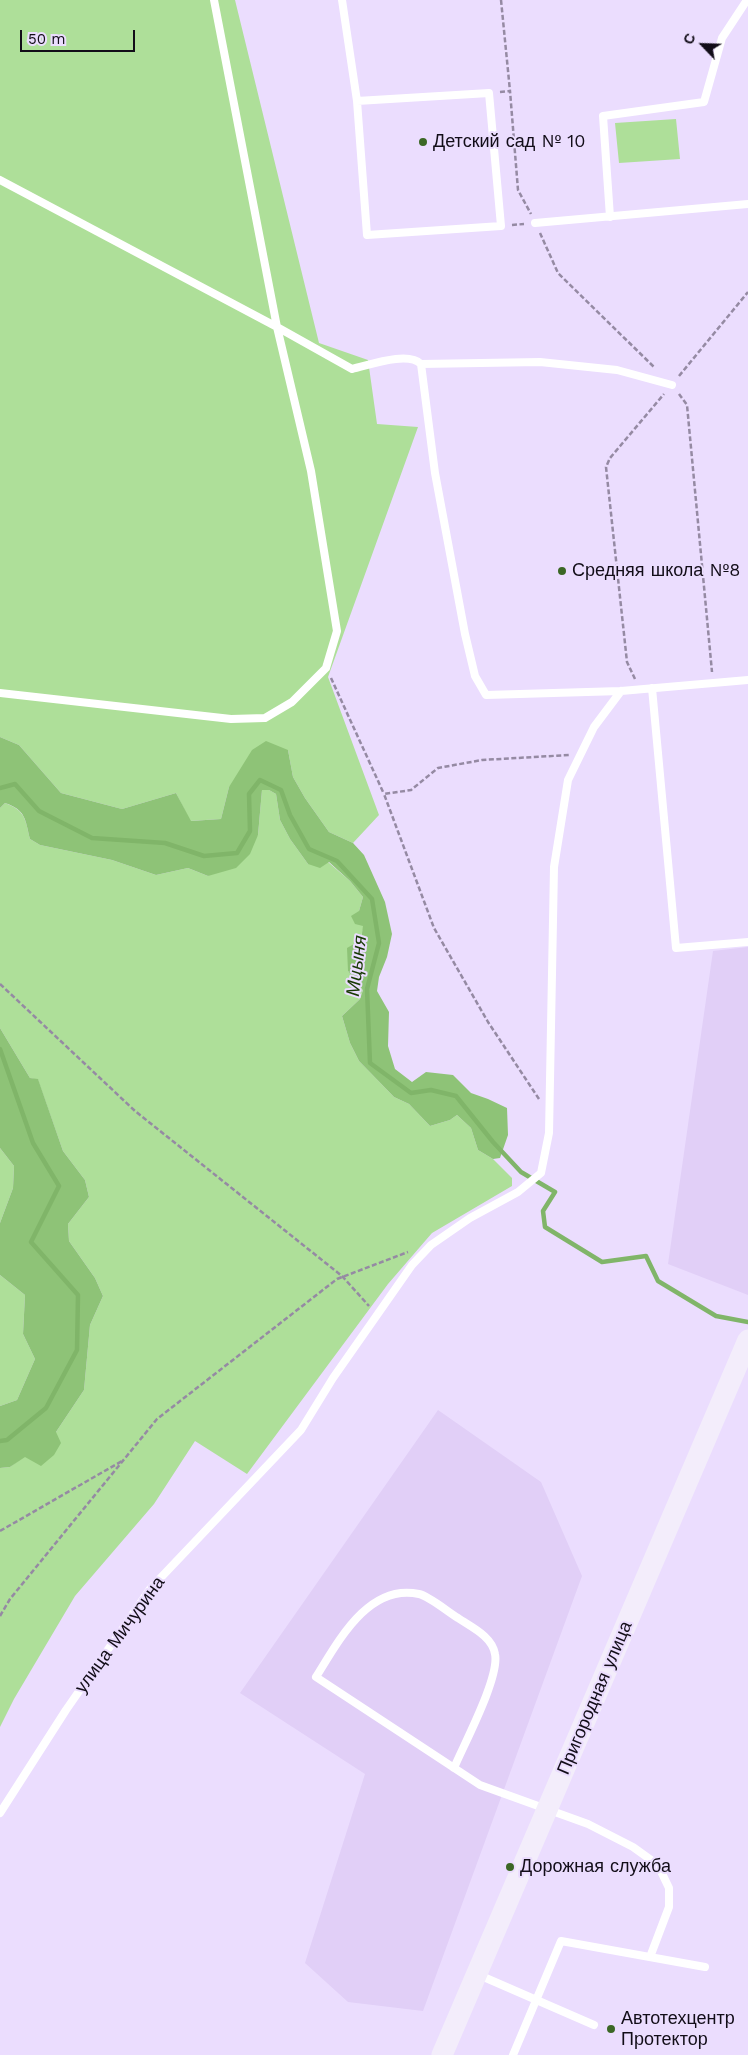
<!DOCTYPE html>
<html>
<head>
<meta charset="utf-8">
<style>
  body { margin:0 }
  #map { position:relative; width:748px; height:2055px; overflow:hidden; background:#ebddfe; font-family:"Work Sans",sans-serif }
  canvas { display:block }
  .north { position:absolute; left:678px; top:20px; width:50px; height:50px; -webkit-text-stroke:4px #ebddfe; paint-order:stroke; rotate:294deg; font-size:14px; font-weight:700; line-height:20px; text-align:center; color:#120d18 }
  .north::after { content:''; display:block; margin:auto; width:18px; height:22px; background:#120d18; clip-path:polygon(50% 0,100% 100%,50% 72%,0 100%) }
  .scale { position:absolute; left:20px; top:30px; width:115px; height:22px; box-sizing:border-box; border:2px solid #120d18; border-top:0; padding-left:6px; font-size:15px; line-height:18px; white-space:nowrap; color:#120d18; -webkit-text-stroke:4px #ebddfe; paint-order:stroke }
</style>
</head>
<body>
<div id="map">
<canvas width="748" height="2055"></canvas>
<div class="north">С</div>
<div class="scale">50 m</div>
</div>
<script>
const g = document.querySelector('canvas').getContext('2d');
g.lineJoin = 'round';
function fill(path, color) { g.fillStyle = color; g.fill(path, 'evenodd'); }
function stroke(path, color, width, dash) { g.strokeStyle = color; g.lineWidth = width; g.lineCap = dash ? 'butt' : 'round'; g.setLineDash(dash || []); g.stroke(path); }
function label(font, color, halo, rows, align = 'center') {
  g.font = font + ' "Work Sans",sans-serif'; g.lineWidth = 4; g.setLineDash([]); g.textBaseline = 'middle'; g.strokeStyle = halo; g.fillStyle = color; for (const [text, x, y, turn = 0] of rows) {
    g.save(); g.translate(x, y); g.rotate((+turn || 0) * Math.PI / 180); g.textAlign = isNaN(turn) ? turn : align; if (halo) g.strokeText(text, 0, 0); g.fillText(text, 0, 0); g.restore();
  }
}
fill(new Path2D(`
  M748,947V1295L668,1264L713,951Z
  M438,1410L541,1482L582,1576L423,2011L348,2002L305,1963L365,1774L240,1693Z`), '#e1cff7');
fill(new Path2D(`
  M0,0H235L319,343L368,360L377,424L418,427L328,677L379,815L353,843L329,832L305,798L293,777L288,750L229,787L221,819L190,821L176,793L122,809L61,793L19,745L0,737Z
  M676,119L680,159L619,163L615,123Z
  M262,790H269L276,794L280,820L290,839L308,864L328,862L350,881L363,897L359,911L364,926L360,940L348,971L363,989L360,999L342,1016L350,1043L359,1061L394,1097L409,1104L430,1126L450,1120L457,1115L471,1128L478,1150L493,1159L512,1178V1186L432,1233L388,1284L247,1474L195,1441L154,1504L75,1596L14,1699L0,1727V1468L10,1467L56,1432L84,1390L90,1325L103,1296L95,1278L69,1241L68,1224L89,1197L85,1180L63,1151L38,1080L30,1078L0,1028V808L5,803C26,811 25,819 30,839L40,845L112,860L156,875L188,868L208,876L258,835Z
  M0,1148L14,1166L13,1188L0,1223Z
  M0,1275L25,1295L23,1334L35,1359L17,1400L0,1406Z`), '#aedf99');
fill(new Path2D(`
  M0,737L19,745L61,793L122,809L176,793L191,821L221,819L229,787L252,750L266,741L288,750L293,777L305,798L329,832L353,843L364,855L385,902L392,934L387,957L379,977L377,991L389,1012L388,1046L395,1069L412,1082L426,1072L453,1075L471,1093L488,1099L507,1108L508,1135L500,1158L493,1159L478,1150L471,1128L457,1115L450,1120L430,1126L409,1104L394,1097L359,1061L350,1043L342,1016L360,999L363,990L348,971L347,948L361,940L363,926L355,924L351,916L359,911L363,897L350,881L329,862L320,868L308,864L290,839L280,820L276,794L269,790H262L258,835L250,854L236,868L208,876L188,868L156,875L112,860L40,845L30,839C25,819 26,810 5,803L0,808Z
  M0,1028L30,1078L38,1079L63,1151L85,1180L89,1197L68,1224L69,1241L95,1278L103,1296L90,1325L84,1390L56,1432L61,1443L54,1455L41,1466L25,1457L10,1467L0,1468V1406L17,1400L35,1359L23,1334L25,1295L0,1275V1223L13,1188L14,1166L0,1148Z`), '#8ec377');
stroke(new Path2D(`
  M0,788L15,784L39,811L92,838L165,843L204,856L237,853L250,831L249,794L260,780L281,790L290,815L309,849L337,861L372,899L379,943L367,989L370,1063L411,1093L431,1090L456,1096L493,1142L521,1172L555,1192L543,1211L545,1227L602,1262L646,1256L658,1281L716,1316L748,1322
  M0,1049L33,1143L59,1186L31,1242L78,1295L77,1350L46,1408L7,1440L0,1441`), '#80b569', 4.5);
stroke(new Path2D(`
  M501,0L510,91
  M500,92L510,91L518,190L531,214
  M512,225L524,224
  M540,233L558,273L655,368
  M679,376L748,292
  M679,394L687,405L712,672
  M331,678L384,794
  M635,679L627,662L606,467L610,458L664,394
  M0,984L135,1111L342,1276L369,1306
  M539,1099L488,1022L434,928L384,794L411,790L438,768L482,760L569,755
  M0,1531L122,1461
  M0,1616L10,1599L157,1419L337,1279L408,1252`), '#958aa3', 2.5, [5, 2.5]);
stroke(new Path2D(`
  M342,0L357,101L367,235L501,226L489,93L357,101
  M0,180L277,327L352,369C370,365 408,351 421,364L540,362L617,370L672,385
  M610,217L603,116L704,102L722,38L747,0
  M535,223L748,204
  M421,364L435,473L465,634L475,676L486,695L621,691L748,680
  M652,688L676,948L748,942
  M0,693L231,719L265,718L292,702L326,668L337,631L311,471L277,327L214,0
  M454,1768C464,1744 500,1677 495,1654C492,1636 471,1627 458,1618C448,1612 429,1596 419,1594C368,1583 338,1642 316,1677L480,1785L588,1824L633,1847L658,1865L669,1888V1907L650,1957
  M0,1813L66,1710L150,1589L301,1430L333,1378L412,1265L431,1245L470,1218L518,1192L541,1173L549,1133L554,867L568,780L594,727L621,691
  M479,1975L594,2025
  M513,2055L561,1941L705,1967`), '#fff', 8);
stroke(new Path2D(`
  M442,2055L748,1340`), '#f3edfb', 21);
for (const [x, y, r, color] of [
  [423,142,5,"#3b6725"],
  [562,571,5,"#3b6725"],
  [510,1867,5,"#3b6725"],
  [611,2029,5,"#3b6725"]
]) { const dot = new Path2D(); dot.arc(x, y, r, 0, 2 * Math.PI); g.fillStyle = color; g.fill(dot); stroke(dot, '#ebddfe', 2); }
label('18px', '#120d18', '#ebddfe', [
  ["Детский сад № 10",433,142],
  ["Средняя школа №8",572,571],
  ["Дорожная служба",520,1867],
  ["Автотехцентр",621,2019],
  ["Протектор",621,2040]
], 'left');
label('18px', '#120d18', '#ebddfe', [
  ["улица Мичурина",120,1635,-54],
  ["Пригородная улица",595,1698,-67]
]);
label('italic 19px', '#183a04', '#ebddfe', [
  ["Мцыня",357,966,-83]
]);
</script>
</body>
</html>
